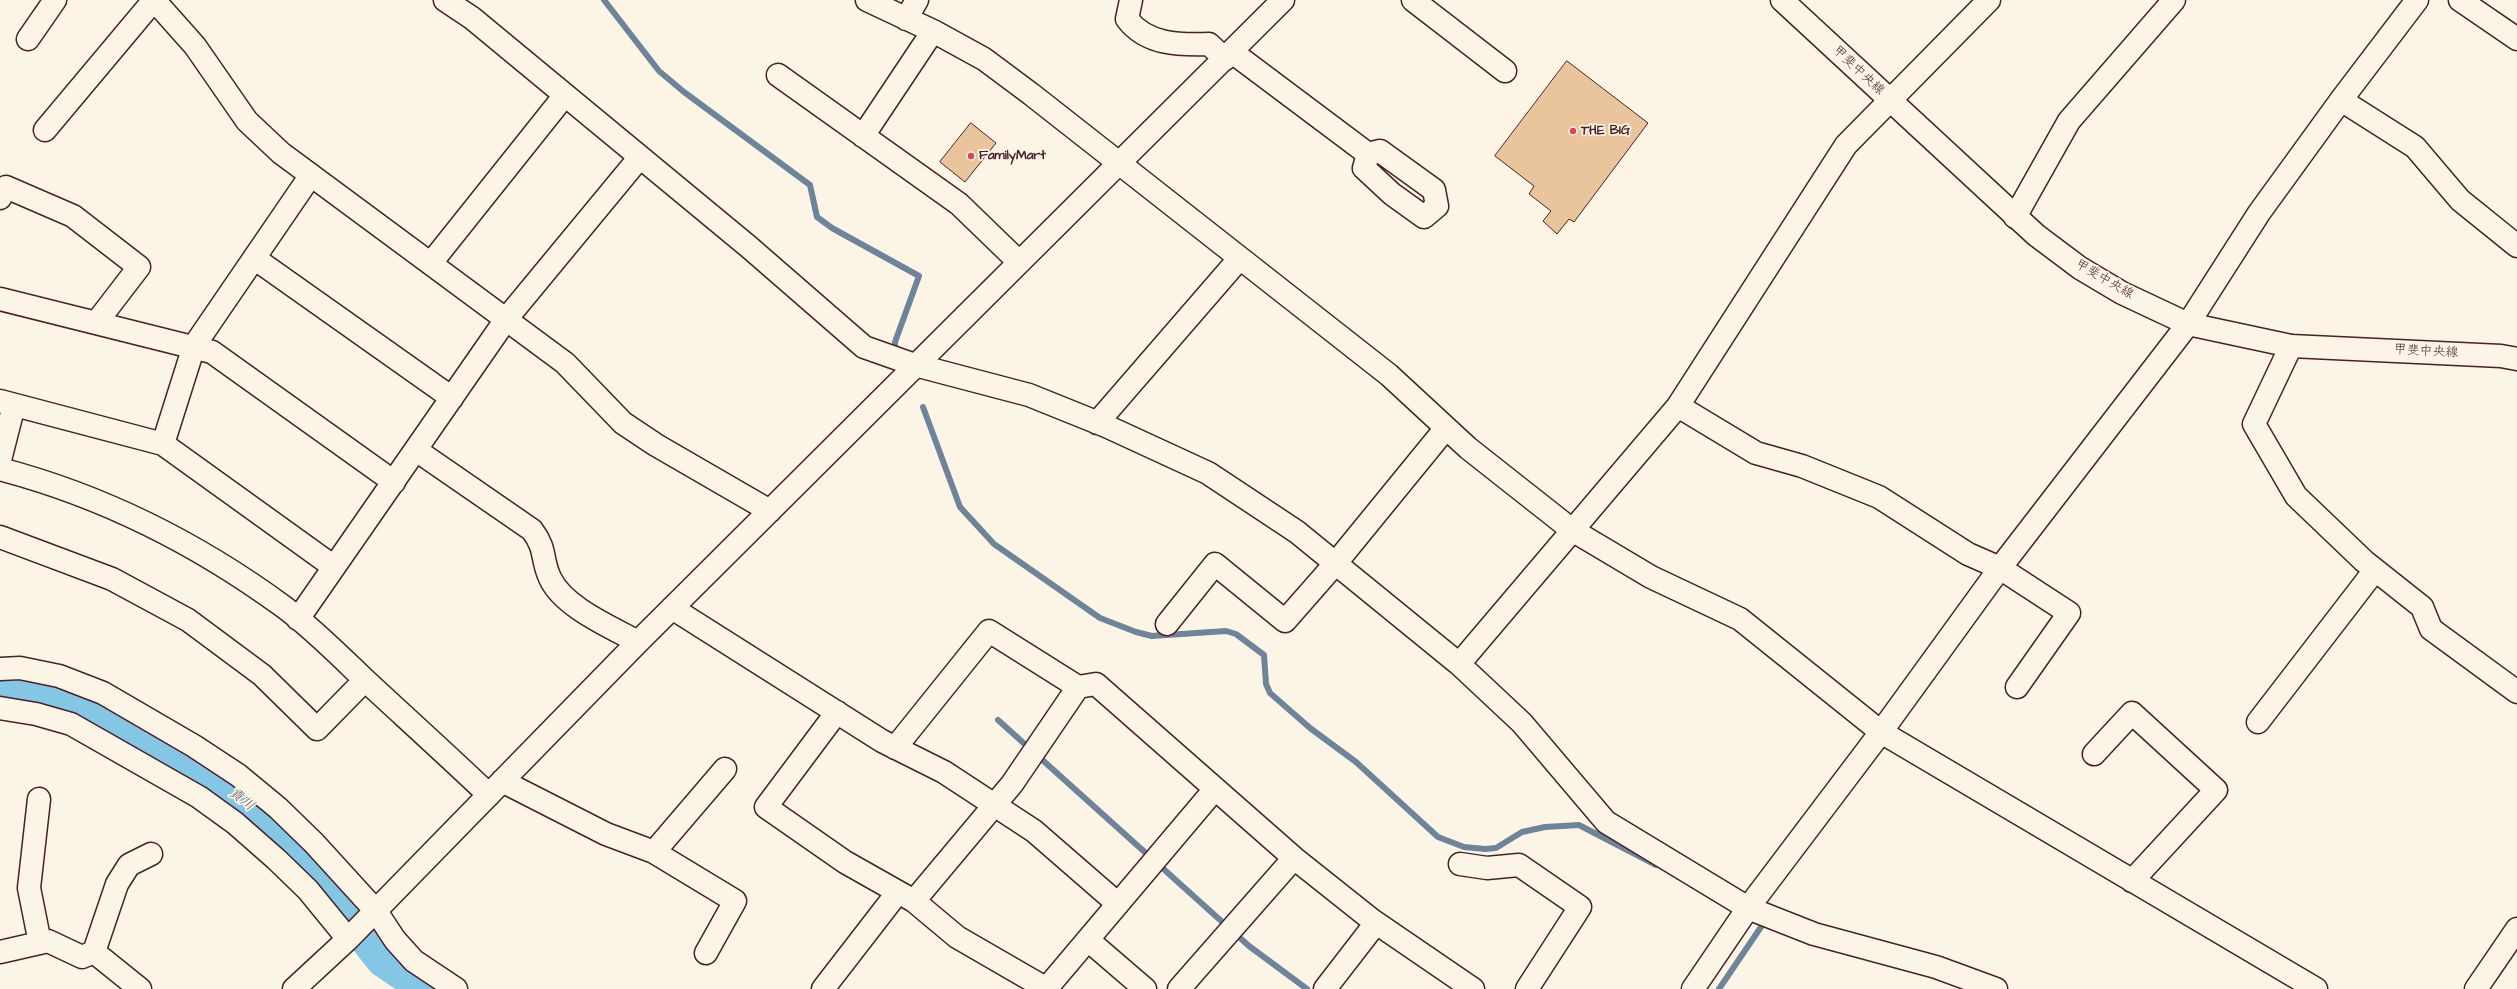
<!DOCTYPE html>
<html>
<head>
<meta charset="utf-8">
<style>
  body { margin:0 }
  canvas { display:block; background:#fcf5e5 }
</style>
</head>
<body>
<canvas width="2517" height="989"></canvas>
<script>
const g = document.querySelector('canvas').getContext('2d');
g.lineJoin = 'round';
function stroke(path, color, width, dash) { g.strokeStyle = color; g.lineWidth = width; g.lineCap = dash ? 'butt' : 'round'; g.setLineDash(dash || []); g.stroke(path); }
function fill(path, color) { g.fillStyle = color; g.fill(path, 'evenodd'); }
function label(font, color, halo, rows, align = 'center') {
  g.font = font + ' "Architects Daughter","Klee One",sans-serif'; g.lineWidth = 3.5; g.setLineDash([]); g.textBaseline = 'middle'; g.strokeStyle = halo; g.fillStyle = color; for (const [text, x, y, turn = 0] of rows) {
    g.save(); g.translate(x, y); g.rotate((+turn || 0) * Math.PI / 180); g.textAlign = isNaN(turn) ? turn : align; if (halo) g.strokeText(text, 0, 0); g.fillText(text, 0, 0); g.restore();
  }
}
stroke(new Path2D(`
  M604,0L659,71L684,92L810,185L817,217L832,228L919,276L895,342V347
  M923,407L960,507L994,544L1100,618L1136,632L1152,636L1226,631L1236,634L1264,655L1266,684L1270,693L1310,728L1356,762L1438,837L1464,847L1485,849L1496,848L1522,832L1545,827L1579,825L1656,865
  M998,720L1249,946L1307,989
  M1719,989L1763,924`), '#6d849b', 6);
stroke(new Path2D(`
  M0,691L46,697L95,712L170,753L226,789L286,835L384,959L428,989`), '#84c7e5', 37);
const building = new Path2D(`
  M1567,61L1648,123L1574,222L1569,219L1557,234L1543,221L1551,211L1529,194L1534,186L1495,156Z
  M971,123L996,143L965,182L940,162Z`);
fill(building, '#eac49a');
stroke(building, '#4a1f2b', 1);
const minor = new Path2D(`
  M154,0L195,46L247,121L281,153L565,363L623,423L656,445L770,511
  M445,0L472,18L749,247L864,347L915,365L1029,395L1106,426L1208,473L1297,532L1459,664L1522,723L1606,822L1748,908L1814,934L1936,967L1996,989
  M867,0L933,31L984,59L1031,94L1389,375L1468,448L1572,530L1651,577L1740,619L1881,732L2316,989
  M1131,0L1127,19C1147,45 1179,45 1209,44L1225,59
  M1413,0L1505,71
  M2460,0L2517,39
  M906,19L917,0
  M28,39L55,0
  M1232,52L1368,154
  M778,75L959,204L1019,262
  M2341,100L2415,147L2460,200L2517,246
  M45,130L154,0
  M863,136L933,31
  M1380,151L1434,190L1437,206L1424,217L1392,194L1364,168L1368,154Z
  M0,198L6,187L73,216L139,267L96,323
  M2015,217L2069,121L2174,0
  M254,258L452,398
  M431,263L565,95
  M0,299L212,352L394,482
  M2291,346L2254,424L2296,496L2364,561L2422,607L2431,629L2517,692
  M0,401L163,444L334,567
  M1678,406L1756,453L1802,466L1879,497L1968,554L2000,568L2069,613L2017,687
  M1097,423L1239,259
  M163,444L194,346L311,175
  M416,450L532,530C547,550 541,559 550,578C563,607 611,627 638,642
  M0,460L14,405
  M0,469C103,496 198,544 284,607C312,628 339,655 365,680C406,718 448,756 489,795
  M0,537L112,579L188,620L262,675L317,729L365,680
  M672,608L882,741L944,772L1034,831L1118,904
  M298,619L507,318L640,157
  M1167,624L1215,564L1285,621L1335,564L1446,428
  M1459,664L1678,406L1846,145L1989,0
  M0,669L20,668L59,676L103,693L194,746L238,775L278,808L314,843L376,911L395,940L414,961L456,989
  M0,708L36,714L71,724L199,797L235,823L276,859L308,890L348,939
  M837,712L766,807L845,862L914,901L957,937L1047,989
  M2258,722L2375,570
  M895,748L989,631L1078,687
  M2094,754L2132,713L2216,790L2132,881
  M502,781L606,834L654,852L735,901L706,953
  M39,799L29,888L40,943
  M654,852L725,769
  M1460,864L1487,868L1519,865L1580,907L1527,989
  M914,901L1012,784L1078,687L1096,684L1294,858L1372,920L1473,989
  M1088,940L1145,989
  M0,952L48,941L82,957L94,952L140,989
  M94,952L117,884L129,865L151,854
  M294,989L348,939L638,642L1283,0
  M823,989L898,892
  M1046,989L1215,789
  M1179,989L1294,858
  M1325,989L1376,923
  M1693,989L1748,908L1881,732L2000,568L2188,324L2259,213L2341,100L2417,0
  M2476,989L2517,929`);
const major = new Path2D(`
  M1782,0L2036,235L2080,268L2122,293L2188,324L2291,346L2501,356L2517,359`);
stroke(minor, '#4a1f2b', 25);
stroke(major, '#4a1f2b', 25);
stroke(minor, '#fcf5e5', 22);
stroke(major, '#fcf5e5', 22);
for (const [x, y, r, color] of [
  [1573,131,4,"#d1495b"],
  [971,156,4,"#d1495b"]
]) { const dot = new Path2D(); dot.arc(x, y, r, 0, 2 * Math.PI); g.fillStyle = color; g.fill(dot); stroke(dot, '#fcf5e5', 1.5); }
label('13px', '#4a1f2b', '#fcf5e5', [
  ["甲斐中央線",1858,71,43],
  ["甲斐中央線",2104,280,30],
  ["甲斐中央線",2426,352,3]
]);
label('bold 13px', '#4a1f2b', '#fcf5e5', [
  ["THE BIG",1581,131],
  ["FamilyMart",979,156]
], 'left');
label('italic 14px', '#5b5163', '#fcf5e5', [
  ["貢川",241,800,38]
]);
</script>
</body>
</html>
